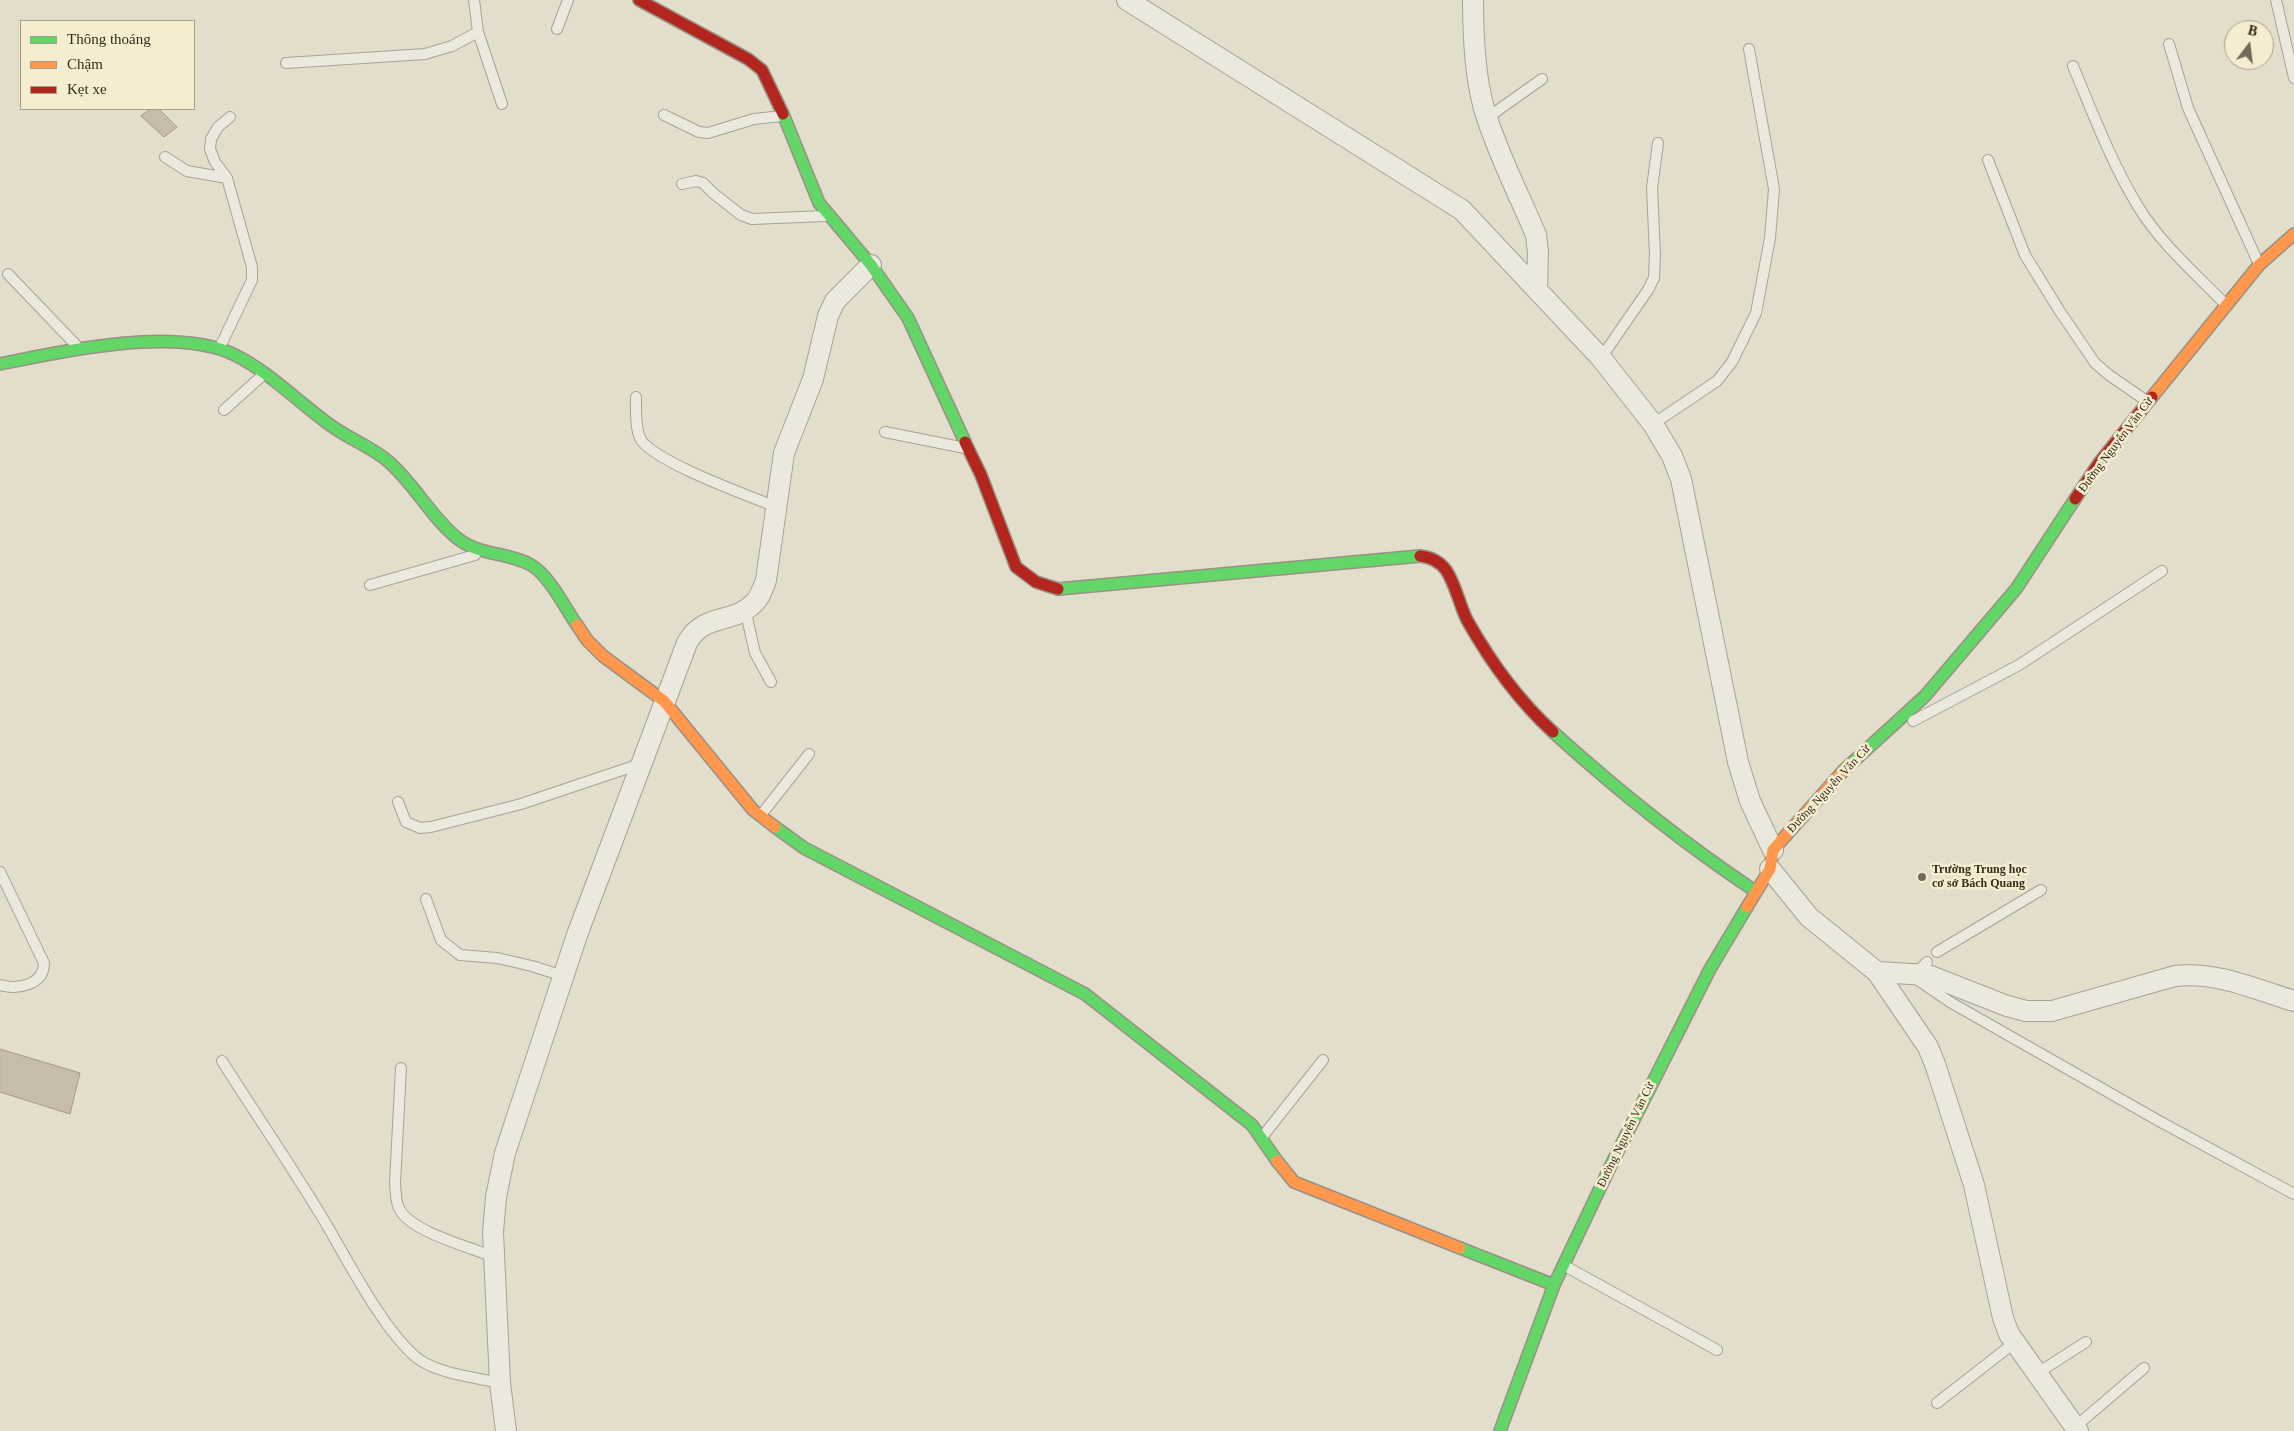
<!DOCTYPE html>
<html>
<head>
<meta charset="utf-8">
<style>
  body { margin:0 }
  #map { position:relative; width:2294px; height:1431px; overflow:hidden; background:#e3ddcb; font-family:"Times New Roman",serif }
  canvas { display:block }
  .legend { position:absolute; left:20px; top:20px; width:175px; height:90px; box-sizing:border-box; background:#f5edd0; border:1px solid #a99f88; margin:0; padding:6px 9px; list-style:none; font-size:15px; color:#362b1d }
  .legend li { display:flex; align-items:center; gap:10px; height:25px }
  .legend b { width:25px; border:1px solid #a99f88 }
  .north { position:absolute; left:2224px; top:20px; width:50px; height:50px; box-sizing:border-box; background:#f5edd0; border:1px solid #a99f88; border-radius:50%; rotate:15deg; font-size:14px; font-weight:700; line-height:20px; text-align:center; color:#362b1d }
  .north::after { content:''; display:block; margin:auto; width:18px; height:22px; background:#73695a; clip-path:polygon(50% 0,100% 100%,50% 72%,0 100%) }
</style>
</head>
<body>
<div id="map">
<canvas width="2294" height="1431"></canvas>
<ul class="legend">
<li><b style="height:6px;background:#63d668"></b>Thông thoáng</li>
<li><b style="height:6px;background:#ff974d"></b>Chậm</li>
<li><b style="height:6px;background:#b3261e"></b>Kẹt xe</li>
</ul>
<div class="north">B</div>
</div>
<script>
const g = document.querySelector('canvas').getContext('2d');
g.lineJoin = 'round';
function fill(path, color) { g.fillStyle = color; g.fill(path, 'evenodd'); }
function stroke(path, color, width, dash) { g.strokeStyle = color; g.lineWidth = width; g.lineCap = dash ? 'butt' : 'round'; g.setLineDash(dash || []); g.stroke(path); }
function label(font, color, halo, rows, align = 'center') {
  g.font = font + ' "Times New Roman",serif'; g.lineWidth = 5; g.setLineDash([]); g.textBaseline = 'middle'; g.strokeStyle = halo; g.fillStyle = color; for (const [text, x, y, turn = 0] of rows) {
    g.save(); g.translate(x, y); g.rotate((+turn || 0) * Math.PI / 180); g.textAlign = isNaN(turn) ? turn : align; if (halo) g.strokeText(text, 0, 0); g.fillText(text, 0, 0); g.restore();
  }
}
const building = new Path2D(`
  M151,109H159L177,127L164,137L141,116Z
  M0,1049L80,1073L70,1114L0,1092Z`);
fill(building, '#c7bcac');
stroke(building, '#a3998b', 1);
const lane = new Path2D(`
  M474,0L478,32L502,104
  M2276,0L2294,78
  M557,29L568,0
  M2169,44L2188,108L2258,262
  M286,63L425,54L452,46L478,32
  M2073,66C2093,114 2112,164 2139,208C2162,245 2196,274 2226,305
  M664,115L699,132L708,133L754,119L782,116
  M1487,118L1542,79
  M165,157L187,171L227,178
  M1988,160L2025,255L2059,310L2095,363L2109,375L2148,402
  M682,184L696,181L703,183L713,193L741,215L752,219L825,216
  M8,274L76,345
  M220,347L252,280V267L227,178L215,162L210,149L211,139L218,127L230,117
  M1601,358L1648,290L1654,278L1655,255L1652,188L1658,143
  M636,397C636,410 635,426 640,438C651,461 750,496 776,507
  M224,410L264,374
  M1653,424L1717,381L1732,362L1756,313L1770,238L1774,189L1749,49
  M885,432L965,448
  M370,585L475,555
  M745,609L755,653L771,682
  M1913,721L2019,665L2162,571
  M398,802L406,822L420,828L431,827L521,804L640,764
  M761,815L809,754
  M0,872L44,963C44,985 18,990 0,985
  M426,899L441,940L460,955L497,958L532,966L563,976
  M1937,952L2041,890
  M1916,973L1927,962
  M1915,978L1950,1002L2159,1121L2294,1194
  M222,1061C255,1113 290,1164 322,1217C346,1257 382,1329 417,1358C438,1374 474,1377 500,1383
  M401,1068L395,1183C396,1192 395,1202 400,1210C412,1232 470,1247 494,1257
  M1263,1136L1323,1060
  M1565,1266L1717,1350
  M2036,1374L2086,1342
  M1937,1403L2014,1343
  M2075,1427L2144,1368`);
const street = new Path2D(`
  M1127,0L1462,210L1601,358L1653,424L1672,456L1681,479L1738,762L1750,801L1773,850
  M1473,0C1473,36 1475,84 1487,118C1500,158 1520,197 1536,235L1538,252L1537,290
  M1770,869L1809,917L1877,972L1928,1047L1935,1064L1974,1185L2003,1318L2009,1334L2078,1431
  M1877,972L1928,975L2007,1006L2026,1011H2052L2175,976C2216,971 2255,989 2294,1001
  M506,1431L500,1383L493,1232L496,1197L505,1153L577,935L687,643C703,613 733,624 753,604C760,598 763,588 766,580L784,453L813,379L828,316L835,301L871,265`);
const fast = new Path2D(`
  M783,114L819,203L871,265L908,318L965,442
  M0,364C62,351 176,326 235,355C269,372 296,400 326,422C346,438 371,446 389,462C415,485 431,517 457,538C479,556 508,552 531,565C549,575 565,608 577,625
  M1058,589L1420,556
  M1553,732C1617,790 1683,843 1755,891
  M1844,770L1925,696L2016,589L2075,499
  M775,827L804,848L1085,994L1252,1125L1277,1161
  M1460,1248L1554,1285
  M1500,1431L1554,1285L1612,1163L1710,969L1747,907`);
const slow = new Path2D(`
  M2152,397L2259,265L2294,234
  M577,625L587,640L603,656L664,701L753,810L775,827
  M1747,907L1770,869L1773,850L1844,770
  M1277,1161L1294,1182L1460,1248`);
const jam = new Path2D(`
  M639,0L748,59L762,70L783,114
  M965,442L981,475L1016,567L1036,582L1058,589
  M2075,499L2099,463L2152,397
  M1420,556C1430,557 1440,562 1446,570C1456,585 1459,604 1467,620C1490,661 1518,700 1553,732`);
stroke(lane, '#a8a295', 12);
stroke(street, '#a8a295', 22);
stroke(fast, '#989184', 14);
stroke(slow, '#989184', 14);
stroke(jam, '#989184', 14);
stroke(lane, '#ebe8dd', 10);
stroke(street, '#ebe8dd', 20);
stroke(fast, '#63d668', 11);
stroke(slow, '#ff974d', 11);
stroke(jam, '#b3261e', 11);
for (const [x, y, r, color] of [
  [1922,877,5,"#73695a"]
]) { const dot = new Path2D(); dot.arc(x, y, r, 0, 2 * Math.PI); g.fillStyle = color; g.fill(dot); stroke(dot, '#f5edd0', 2); }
label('12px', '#362b1d', '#f5edd0', [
  ["Đường Nguyễn Văn Cừ",2116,445,-53],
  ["Đường Nguyễn Văn Cừ",1829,789,-47],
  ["Đường Nguyễn Văn Cừ",1626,1135,-64]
]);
label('bold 12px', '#362b1d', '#f5edd0', [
  ["Trường Trung học",1932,870],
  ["cơ sở Bách Quang",1932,884]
], 'left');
</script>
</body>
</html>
